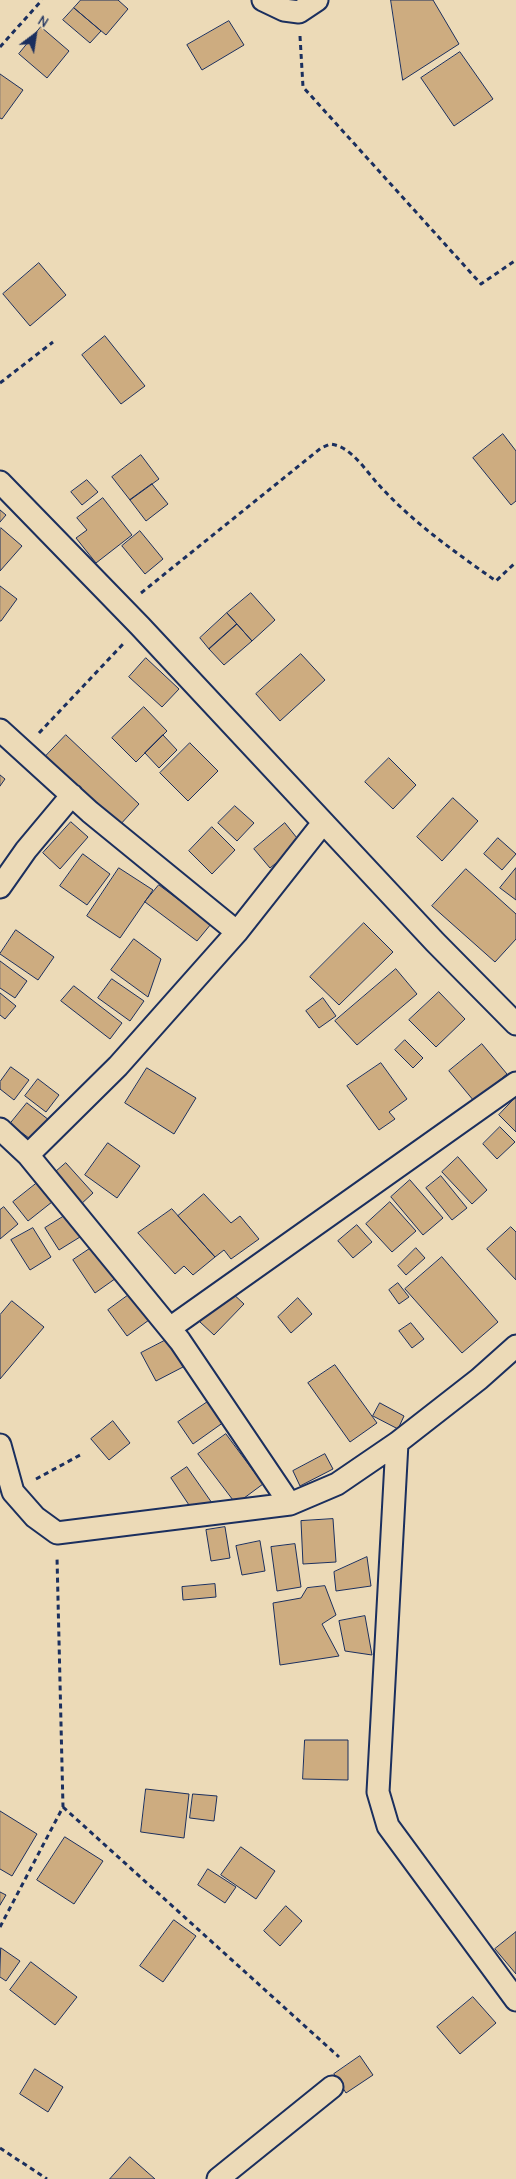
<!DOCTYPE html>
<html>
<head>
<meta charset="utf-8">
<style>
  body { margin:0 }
  #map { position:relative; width:516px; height:2179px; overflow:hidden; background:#ecdab7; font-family:"Comic Neue",sans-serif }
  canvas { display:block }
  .north { position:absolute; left:10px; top:10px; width:50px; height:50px; -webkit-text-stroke:4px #ecdab7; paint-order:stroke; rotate:31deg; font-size:14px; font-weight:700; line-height:20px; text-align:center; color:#1b2f5e }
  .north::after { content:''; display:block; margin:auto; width:18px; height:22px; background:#1b2f5e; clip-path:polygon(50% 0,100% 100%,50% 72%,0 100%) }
</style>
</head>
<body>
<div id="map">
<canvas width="516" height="2179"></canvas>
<div class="north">N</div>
</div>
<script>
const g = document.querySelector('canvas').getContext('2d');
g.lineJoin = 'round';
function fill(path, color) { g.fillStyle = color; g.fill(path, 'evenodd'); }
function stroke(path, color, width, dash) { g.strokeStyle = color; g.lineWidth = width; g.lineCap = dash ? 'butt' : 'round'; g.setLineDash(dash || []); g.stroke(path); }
const building = new Path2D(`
  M81,0H118L128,9L106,35L74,8Z
  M391,0H433L459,44L403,80Z
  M74,8L101,31L90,43L63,20Z
  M229,21L244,45L202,70L187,45Z
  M41,27L69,51L47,78L19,54Z
  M460,52L493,99L454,126L421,78Z
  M0,74L23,90L2,119L0,118Z
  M39,263L66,295L30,326L3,294Z
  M105,336L145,386L121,404L82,355Z
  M503,434L516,451V501L511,505L473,458Z
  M141,455L159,479L130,500L112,477Z
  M87,480L98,492L82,505L71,492Z
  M152,484L168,504L146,521L130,500Z
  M103,498L132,535L96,563L76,538L87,530L77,518Z
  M0,510L6,515L0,522Z
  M1,528L22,546L0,571V529Z
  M140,531L163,559L145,574L122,546Z
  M0,586L17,599L1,621H0Z
  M251,593L275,620L252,641L227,613Z
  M227,613L237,624L209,649L200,638Z
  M237,624L252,641L224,665L209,649Z
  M301,654L325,680L280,721L256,694Z
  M146,658L179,689L162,707L129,677Z
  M144,707L167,731L136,762L112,738Z
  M66,735L139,804L119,826L45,757Z
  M163,735L177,750L159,768L145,753Z
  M190,743L218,771L188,801L160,773Z
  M389,758L416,785L393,809L365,782Z
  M0,775L5,779L0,786Z
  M453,798L478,821L442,861L417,837Z
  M235,806L254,823L237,841L218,823Z
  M71,822L88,837L60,869L43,853Z
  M285,823L301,843L270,868L254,849Z
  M212,827L235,850L212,874L189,851Z
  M498,838L516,854L502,870L484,854Z
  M83,854L110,874L87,905L60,886Z
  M119,868L153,890L120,938L87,916Z
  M516,868V900L500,888Z
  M466,869L516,914V939L495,962L432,906Z
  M159,885L211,924L197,941L145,902Z
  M364,923L393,952L339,1005L310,977Z
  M16,930L54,957L38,980L0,954Z
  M134,939L161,959L148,997L111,970Z
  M0,961L27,981L15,998L0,988Z
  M396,969L417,994L357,1045L335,1021Z
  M112,979L144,1001L130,1021L98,998Z
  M74,986L122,1023L110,1039L61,1001Z
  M439,992L465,1019L436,1047L409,1020Z
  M0,993L16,1006L5,1019L0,1015Z
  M323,998L336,1016L319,1028L306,1011Z
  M405,1040L423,1058L413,1068L395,1050Z
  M482,1044L507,1074L474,1101L449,1071Z
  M381,1063L407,1099L389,1112L395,1119L379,1130L347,1086Z
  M11,1067L29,1080L14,1100L0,1089V1082Z
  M147,1068L196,1098L174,1134L125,1103Z
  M38,1079L59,1095L46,1112L25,1096Z
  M516,1097V1132L499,1115Z
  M27,1103L49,1120L33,1141L10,1124Z
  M500,1127L515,1142L497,1159L483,1144Z
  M108,1143L140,1166L117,1198L85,1175Z
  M458,1157L487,1190L472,1204L442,1172Z
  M66,1163L93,1193L79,1206L52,1175Z
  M441,1176L467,1208L452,1220L426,1188Z
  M410,1180L443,1218L423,1235L391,1197Z
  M37,1183L52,1202L28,1221L13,1202Z
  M204,1194L231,1223L240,1216L259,1239L231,1259L224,1250L215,1257L178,1216Z
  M390,1202L416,1231L392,1252L366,1224Z
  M4,1207L18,1224L0,1239V1210Z
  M172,1209L215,1257L193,1275L184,1266L175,1274L138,1233Z
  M66,1215L80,1237L59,1250L45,1228Z
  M357,1225L372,1242L353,1258L338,1241Z
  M511,1227L516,1232V1280L487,1249Z
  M33,1228L51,1257L30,1270L11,1240Z
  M97,1244L119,1276L95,1293L73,1260Z
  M416,1248L425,1258L406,1275L398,1266Z
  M442,1257L498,1322L462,1353L405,1289Z
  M398,1283L409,1297L399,1304L389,1290Z
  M230,1291L244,1304L214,1335L200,1322Z
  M130,1294L149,1320L127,1336L108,1310Z
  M298,1298L312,1314L291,1333L278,1317Z
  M12,1301L44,1327L0,1379V1315Z
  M411,1323L424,1339L412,1348L399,1331Z
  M168,1339L183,1367L156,1381L141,1353Z
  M335,1365L377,1423L350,1442L308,1383Z
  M209,1401L224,1422L193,1444L178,1422Z
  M380,1403L404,1416L398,1429L373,1416Z
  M113,1421L130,1443L109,1460L91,1439Z
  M226,1434L263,1484L236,1504L198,1454Z
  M325,1454L333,1469L300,1486L293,1471Z
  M187,1467L212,1503L195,1514L171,1478Z
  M333,1519L336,1562L303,1564L301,1521Z
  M225,1527L230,1558L211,1561L206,1530Z
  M260,1541L265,1571L242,1575L236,1546Z
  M295,1544L301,1587L277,1591L271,1547Z
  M367,1557L371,1586L336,1591L334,1572Z
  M215,1584L216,1597L183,1600L182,1587Z
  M325,1586L336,1615L322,1624L339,1656L280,1665L273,1603L301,1598L307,1588Z
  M365,1616L372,1655L345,1651L339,1621Z
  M305,1740H348V1780L303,1779Z
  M146,1789L189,1794L184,1838L141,1832Z
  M193,1794L217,1796L214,1821L190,1818Z
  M0,1811L37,1834L12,1876L0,1869Z
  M65,1837L103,1861L74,1904L37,1880Z
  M241,1847L275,1871L256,1899L221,1875Z
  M208,1869L236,1887L225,1903L198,1885Z
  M0,1892L6,1895L0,1905Z
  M286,1906L302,1921L280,1946L264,1931Z
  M174,1920L196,1936L163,1982L140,1966Z
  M516,1932V1974L495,1949Z
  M1,1948L20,1961L6,1981L0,1977Z
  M31,1962L77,1997L55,2025L10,1990Z
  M473,1997L496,2023L460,2054L437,2027Z
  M360,2056L373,2075L346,2093L334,2074Z
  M35,2069L63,2087L48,2112L20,2094Z
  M130,2157L155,2179H110Z`);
fill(building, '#cdac80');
stroke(building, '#1b2f5e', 1);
const minor = new Path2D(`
  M263,0L284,10L299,12L317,0
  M0,482L140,626L435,942L516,1024
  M0,730L90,812L237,932
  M0,887L26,850L72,795
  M0,1129L28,1155L180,1341L290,1504
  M28,1155L118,1066L237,932L323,823
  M170,1328L516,1083
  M397,1443L378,1792L388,1826L516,2000
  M0,1445L13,1492L35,1517L57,1533L290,1504L337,1484L397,1443L479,1379L516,1346
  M218,2179L332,2087`);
stroke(minor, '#1b2f5e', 25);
stroke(new Path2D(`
  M300,36L303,87L481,284L516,260
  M0,47L42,0
  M0,383L53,342
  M141,593L321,448L330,444C351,446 365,470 378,484C412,522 455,552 496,581L516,562
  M39,733L124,643
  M36,1479L82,1454
  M63,1807L339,2057
  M0,1927L63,1807L57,1557
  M0,2148L47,2179`), '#1b2f5e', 3, [5, 4]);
stroke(minor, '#ecdab7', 21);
</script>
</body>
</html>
